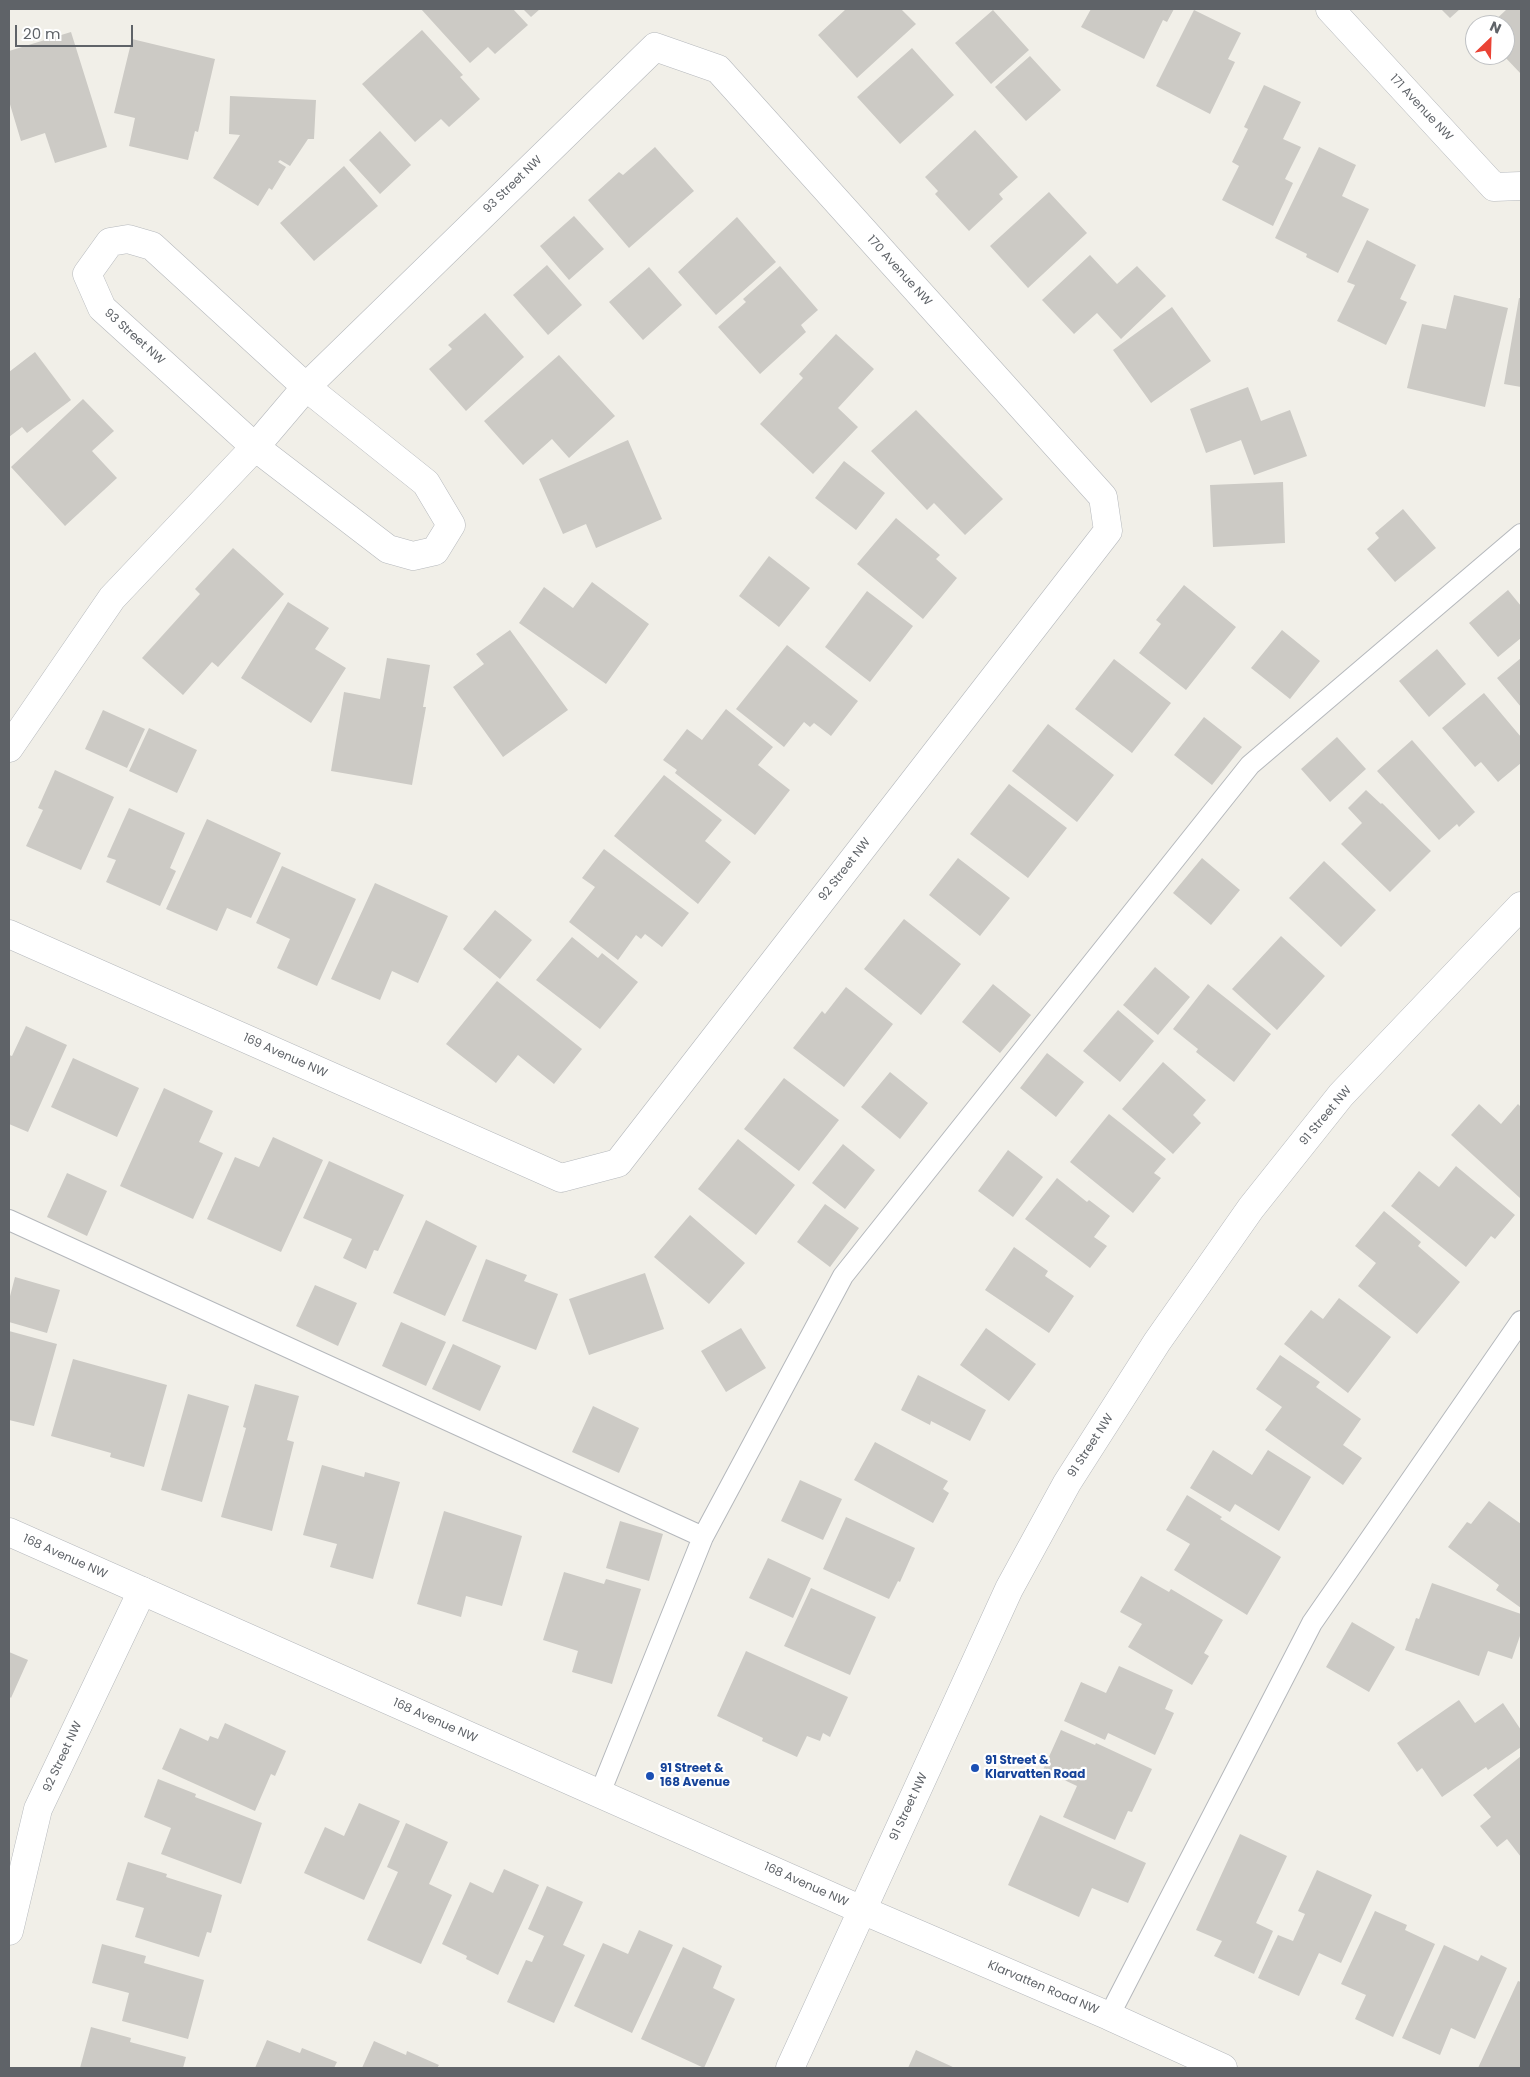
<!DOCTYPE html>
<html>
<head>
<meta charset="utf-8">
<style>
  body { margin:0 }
  #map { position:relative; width:1530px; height:2077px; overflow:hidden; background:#f1efe8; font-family:Poppins,sans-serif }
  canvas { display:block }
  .frame { position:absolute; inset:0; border:10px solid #5f6368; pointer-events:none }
  .north { position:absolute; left:1465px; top:15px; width:50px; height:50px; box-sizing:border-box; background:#fff; border:1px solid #bfc1c3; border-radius:50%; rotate:24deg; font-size:14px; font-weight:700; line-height:20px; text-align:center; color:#5f6368 }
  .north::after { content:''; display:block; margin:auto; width:18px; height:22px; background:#ea4335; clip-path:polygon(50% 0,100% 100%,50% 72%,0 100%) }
  .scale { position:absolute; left:15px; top:25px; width:118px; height:22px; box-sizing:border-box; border:2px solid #5f6368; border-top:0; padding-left:6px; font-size:15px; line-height:18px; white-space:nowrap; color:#5f6368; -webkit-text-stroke:4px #fff; paint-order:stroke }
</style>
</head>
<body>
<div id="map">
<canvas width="1530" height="2077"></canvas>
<div class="frame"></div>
<div class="north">N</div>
<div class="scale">20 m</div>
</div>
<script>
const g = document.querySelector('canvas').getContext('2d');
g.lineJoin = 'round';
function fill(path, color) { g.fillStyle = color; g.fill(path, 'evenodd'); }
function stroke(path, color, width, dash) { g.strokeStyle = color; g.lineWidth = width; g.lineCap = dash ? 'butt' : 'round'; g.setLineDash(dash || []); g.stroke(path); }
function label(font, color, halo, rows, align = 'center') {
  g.font = font + ' Poppins,sans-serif'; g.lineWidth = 4.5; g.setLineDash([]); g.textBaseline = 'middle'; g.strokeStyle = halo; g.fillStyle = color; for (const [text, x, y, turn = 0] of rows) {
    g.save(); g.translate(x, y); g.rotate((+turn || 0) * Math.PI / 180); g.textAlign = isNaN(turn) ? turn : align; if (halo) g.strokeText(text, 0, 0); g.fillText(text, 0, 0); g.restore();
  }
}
fill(new Path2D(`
  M421,9H513L528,25L495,54L488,47L470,63Z
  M523,9H540L531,17Z
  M846,9H901L916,24L857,78L818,35Z
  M1091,9H1174L1167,22L1163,20L1144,59L1081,27Z
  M1441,9H1460L1450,18Z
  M1507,9H1521V74L1503,55H1505V25H1490Z
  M993,10L1029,50L991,84L955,43Z
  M1194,10L1241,33L1228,59L1235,62L1210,114L1156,86Z
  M422,30L463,75L460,77L480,99L449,127L441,119L415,142L362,84Z
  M71,32L107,147L55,163L45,133L21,141L9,101V51Z
  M132,39L215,59L198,132L195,131L188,160L129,146L135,118L114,113Z
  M912,48L954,95L900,144L857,97Z
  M1030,56L1061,90L1026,121L995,87Z
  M1264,85L1301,102L1283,139L1301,147L1285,179L1293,183L1273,226L1222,200L1239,166L1232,162L1248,129L1244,127Z
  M230,96L316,100L314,139H308L290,166L280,160L278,162L286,167L272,190L269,188L258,206L213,178L240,135L229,134Z
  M975,130L1018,177L999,194L1003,199L969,231L935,194L938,191L925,177Z
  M380,131L411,165L380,194L349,160Z
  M655,147L694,191L629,248L588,200L619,172L623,175Z
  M1319,147L1356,165L1342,196L1369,209L1338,273L1306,257L1307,254L1275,238Z
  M344,166L378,206L314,261L280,223Z
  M1049,192L1087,233L1028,288L990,246Z
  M574,216L604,249L569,280L540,246Z
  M737,217L776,262L716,315L678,272Z
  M1367,240L1416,265L1400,299L1407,302L1386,345L1337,321L1355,285L1347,282Z
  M1090,255L1117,284L1137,266L1166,296L1121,339L1097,313L1074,334L1042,300Z
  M547,265L582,305L548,335L513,295Z
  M780,266L818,310L801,325L806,332L760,374L718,327L746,302L743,299Z
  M649,267L682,305L643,340L609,302Z
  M1454,295L1508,308L1485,407L1407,388L1422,324L1446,329Z
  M1519,298H1521V387L1504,384Z
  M1172,307L1211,361L1151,403L1113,350Z
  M485,313L524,357L466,411L429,369L452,349L448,345Z
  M836,334L874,369L838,408L858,427L813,474L760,424L803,378L799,374Z
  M35,352L71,400L27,433L22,427L9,437V372Z
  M559,355L615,416L569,458L552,439L523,465L484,421Z
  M1248,387L1261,421L1290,410L1307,456L1254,475L1241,440L1206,453L1190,409Z
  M83,399L114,431L92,451L117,478L65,526L11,467Z
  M916,410L1003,499L965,535L934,503L927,510L871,451Z
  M628,440L662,519L596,548L586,524L563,534L539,479Z
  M844,461L885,493L856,530L815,498Z
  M1283,482L1285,543L1213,547L1210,485Z
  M1403,509L1436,548L1395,582L1367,549L1379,538L1375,533Z
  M896,518L940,555L936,559L957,578L923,619L857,564Z
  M233,548L284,594L218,667L212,662L183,695L142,658L200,594L195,589Z
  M769,556L810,588L779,627L739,596Z
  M592,582L649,624L606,684L519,623L544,587L573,608Z
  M1184,585L1236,627L1186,690L1139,653L1161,624L1156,620Z
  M1508,590L1521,606V638L1498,657L1469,623Z
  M867,591L913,626L870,682L825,647Z
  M288,602L329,628L315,649L346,668L311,723L241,678Z
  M510,630L568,710L503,757L453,687L484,664L476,654Z
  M1282,630L1320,661L1290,699L1251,668Z
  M787,645L858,701L831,736L814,723L810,727L804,722L784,747L736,709Z
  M1437,649L1466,684L1429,717L1399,681Z
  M387,658L430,665L423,707H426L412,785L331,771L344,692L380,699Z
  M1521,658V707L1497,678Z
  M1114,659L1171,703L1132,753L1075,709Z
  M1484,693L1521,737V763L1498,782L1481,762L1475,767L1442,728Z
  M726,709L773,747L758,765L790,790L755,835L675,773L677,770L663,760L687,729L702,740Z
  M103,710L145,729L127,768L85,749Z
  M1204,717L1242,747L1212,785L1174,755Z
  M1048,724L1114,775L1077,822L1012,771Z
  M149,728L197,750L177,793L129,771Z
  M1337,737L1366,769L1330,802L1301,769Z
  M1412,740L1475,812L1459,827L1457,824L1439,840L1377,771Z
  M55,770L114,797L81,870L26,846L43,810L38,808Z
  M664,775L722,820L705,841L731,862L698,904L614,836Z
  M1009,784L1067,828L1028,878L970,834Z
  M1366,790L1381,804L1382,803L1431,851L1390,892L1341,844L1362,823L1348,808Z
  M129,808L185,833L170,868L176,871L160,906L106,882L116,860L107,857Z
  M207,819L281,853L251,918L227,908L217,931L166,909Z
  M604,849L689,913L662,947L645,934L641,939L636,935L618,960L569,922L595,887L582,878Z
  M958,858L1010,898L980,936L929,895Z
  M1202,858L1240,890L1211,925L1173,893Z
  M1324,861L1376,910L1341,947L1289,898Z
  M282,866L356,899L317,986L277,968L290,939L256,923Z
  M375,883L448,916L418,983L392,971L380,1000L331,979Z
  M495,910L532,940L500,979L463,949Z
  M904,919L961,964L921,1015L864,969Z
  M1281,936L1325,976L1277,1030L1232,989Z
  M572,937L598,958L602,953L638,982L600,1029L536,980Z
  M1155,967L1190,997L1158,1035L1123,1005Z
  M497,981L582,1049L554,1084L518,1055L496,1083L446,1044Z
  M993,984L1031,1015L1000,1053L962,1022Z
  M1208,984L1271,1034L1234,1082L1196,1052L1198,1049L1173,1029Z
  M846,987L893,1024L844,1087L793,1048L822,1011L825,1014Z
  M1118,1010L1154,1041L1120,1082L1083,1051Z
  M26,1026L67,1045L28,1132L9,1124V1055L12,1056Z
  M1047,1053L1084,1082L1056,1117L1020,1088Z
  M73,1058L139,1088L117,1137L51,1107Z
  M1163,1062L1206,1100L1193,1115L1201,1123L1173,1154L1122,1109Z
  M890,1072L928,1103L900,1139L861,1107Z
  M784,1078L839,1120L799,1171L744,1129Z
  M164,1088L213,1111L199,1142L223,1153L193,1219L120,1186Z
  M1479,1104L1501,1124L1518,1104L1521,1107V1199L1451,1135Z
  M1109,1114L1166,1159L1154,1173L1161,1178L1133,1213L1070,1162Z
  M273,1137L323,1160L281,1252L207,1219L235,1157L259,1167Z
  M738,1139L795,1185L756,1235L698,1189Z
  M843,1144L875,1170L845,1209L812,1183Z
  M1008,1150L1043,1177L1013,1217L978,1191Z
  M329,1161L404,1195L378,1251L374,1250L366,1269L343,1258L352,1239L303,1218Z
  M1456,1166L1515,1215L1495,1239L1491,1236L1466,1267L1391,1206L1419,1171L1439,1187Z
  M67,1173L107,1191L87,1236L47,1217Z
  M1057,1178L1087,1202L1089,1200L1110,1216L1094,1237L1107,1246L1090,1268L1025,1219Z
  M825,1204L859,1228L830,1267L797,1242Z
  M1384,1211L1421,1242L1418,1246L1460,1282L1417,1334L1358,1286L1376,1263L1355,1246Z
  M690,1215L745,1263L709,1304L654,1257Z
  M426,1220L477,1246L445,1316L393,1293Z
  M1014,1247L1048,1271L1045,1276L1074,1296L1049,1333L985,1290Z
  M486,1259L527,1275L524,1281L558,1294L536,1350L462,1321Z
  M645,1273L664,1329L589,1355L569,1299Z
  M15,1277L60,1290L47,1333L9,1322V1300Z
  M315,1285L357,1303L338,1346L296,1326Z
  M1339,1298L1391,1337L1348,1393L1284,1344L1311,1310L1323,1319Z
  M401,1322L446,1342L426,1386L382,1366Z
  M741,1328L766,1368L726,1392L701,1351Z
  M986,1328L1036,1364L1009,1401L960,1365Z
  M9,1331L57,1344L34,1426L9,1420Z
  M453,1344L501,1366L480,1411L432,1389Z
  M1280,1355L1320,1382L1316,1387L1361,1419L1343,1445L1362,1458L1343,1485L1265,1430L1282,1407L1256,1389Z
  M73,1359L167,1385L144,1467L110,1457L111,1453L51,1436Z
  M918,1375L986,1410L970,1441L931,1421L930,1425L901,1410Z
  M255,1384L299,1396L287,1440L294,1442L272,1531L221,1517L246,1428L243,1427Z
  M188,1394L229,1406L202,1502L161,1490Z
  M593,1406L639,1428L619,1473L572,1452Z
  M875,1442L948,1481L943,1489L949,1493L933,1523L854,1480Z
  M1213,1450L1252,1475L1268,1450L1311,1477L1279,1531L1235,1504L1230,1512L1190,1488Z
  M322,1465L364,1477L365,1472L400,1482L373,1579L330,1567L337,1544L303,1535Z
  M800,1480L842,1499L823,1540L781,1521Z
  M1187,1495L1222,1517L1220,1519L1281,1557L1247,1615L1174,1570L1190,1544L1166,1530Z
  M1489,1501L1521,1524V1608L1496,1590L1499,1585L1448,1547L1467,1522L1471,1524Z
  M444,1511L522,1536L502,1606L466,1596L461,1617L417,1604Z
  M846,1517L915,1548L900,1582L898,1581L889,1599L823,1569Z
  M620,1521L663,1534L649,1581L606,1568Z
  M768,1558L811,1578L793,1618L749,1598Z
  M564,1572L604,1584L606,1579L641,1589L612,1684L572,1672L578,1651L543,1640Z
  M1141,1576L1169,1592L1171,1589L1223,1620L1204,1653L1209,1656L1192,1685L1128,1647L1142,1624L1120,1612Z
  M1432,1583L1521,1614V1633L1512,1659L1488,1651L1479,1676L1405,1650L1416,1618L1419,1619Z
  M811,1588L876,1617L850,1675L784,1646Z
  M1352,1622L1395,1647L1369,1692L1326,1667Z
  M746,1651L848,1697L830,1737L823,1733L820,1741L807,1736L797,1757L762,1741L763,1738L717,1716Z
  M9,1652L28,1660L11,1698L9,1696Z
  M1119,1666L1173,1690L1165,1709L1174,1713L1155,1755L1108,1733L1105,1740L1064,1721L1081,1682L1106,1693Z
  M1459,1700L1475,1723L1503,1703L1521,1730V1747L1488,1770L1486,1767L1442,1797L1422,1768L1417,1772L1397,1743Z
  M225,1723L286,1751L275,1776L271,1774L255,1811L162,1769L180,1728L208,1741L210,1736L218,1739Z
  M1061,1730L1095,1745L1096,1743L1152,1769L1132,1812L1128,1811L1115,1840L1063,1817L1077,1786L1043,1770Z
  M1521,1756V1857L1507,1839L1497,1847L1480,1826L1491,1817L1473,1795Z
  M158,1779L196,1794L195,1797L262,1823L241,1884L161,1854L171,1828L144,1817Z
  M359,1803L400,1821L364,1900L304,1873L325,1827L344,1836Z
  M1040,1815L1146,1863L1128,1903L1092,1888L1079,1917L1008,1885Z
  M406,1823L448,1842L429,1884L452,1895L421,1964L367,1940L398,1872L387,1867Z
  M1240,1834L1287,1856L1256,1923L1273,1931L1254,1974L1214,1956L1222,1941L1196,1930Z
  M128,1862L167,1874L166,1877L222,1895L211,1933L207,1932L199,1957L135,1937L144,1908L116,1900Z
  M504,1869L539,1885L498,1975L466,1959L467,1956L442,1944L470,1882L493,1893Z
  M1317,1870L1372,1895L1341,1963L1319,1953L1299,1996L1258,1978L1278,1935L1293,1941L1305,1914L1298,1911Z
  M547,1886L583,1902L563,1945L585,1955L554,2023L507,2002L526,1960L532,1962L544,1936L528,1929Z
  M1375,1911L1407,1925L1405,1930L1435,1944L1393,2037L1355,2019L1366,1995L1341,1984Z
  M639,1930L673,1945L632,2033L574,2006L603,1943L628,1954Z
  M102,1944L146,1956L144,1963L204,1980L188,2039L122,2021L129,1993L92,1983Z
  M1444,1945L1478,1961L1481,1955L1507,1968L1475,2039L1451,2028L1440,2055L1402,2038Z
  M683,1947L722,1966L713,1988L735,1999L704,2068L641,2039Z
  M1518,1981L1521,1982V2068H1478Z
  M91,2027L131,2038L130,2042L186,2057L183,2068H80Z
  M267,2040L300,2053L302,2048L337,2062L334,2068H255Z
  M374,2041L406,2055L407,2051L439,2065L437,2068H362Z
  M916,2050L955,2068H908Z`), '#cccac5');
const service = new Path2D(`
  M9,1220L703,1537
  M600,1793L703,1537L843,1276L1250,765L1521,534
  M1109,2016L1312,1623L1521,1321`);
const minor = new Path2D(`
  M1330,9L1494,187L1521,186
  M128,239L152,246L306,387L426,483L451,525L435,551L413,556L388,549L255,447L102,308L87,274L110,242Z
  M9,748L112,598L255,447L306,387L655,47L718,69L1103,497L1108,531L618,1163L561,1178L9,934
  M9,1931L38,1809L142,1591`);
const tertiary = new Path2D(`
  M9,1532L862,1910L1109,2016L1223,2068
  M790,2068L1009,1589L1067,1483L1157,1342L1251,1208L1341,1095L1521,906`);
stroke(service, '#b5b8bc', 22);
stroke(minor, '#b5b8bc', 29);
stroke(tertiary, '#b5b8bc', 29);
stroke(service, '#fff', 20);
stroke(minor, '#fff', 28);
stroke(tertiary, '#fff', 28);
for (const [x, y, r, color] of [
  [975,1768,5,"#1a4fb4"],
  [650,1776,5,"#1a4fb4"]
]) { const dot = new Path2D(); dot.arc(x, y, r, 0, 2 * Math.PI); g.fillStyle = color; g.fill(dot); stroke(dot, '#fff', 2); }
label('12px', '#5f6368', '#fff', [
  ["171 Avenue NW",1421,108,47],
  ["93 Street NW",513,185,-44],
  ["170 Avenue NW",899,271,48],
  ["93 Street NW",134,337,42],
  ["92 Street NW",845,870,-52],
  ["169 Avenue NW",285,1056,24],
  ["91 Street NW",1326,1116,-50],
  ["91 Street NW",1091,1446,-57],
  ["168 Avenue NW",65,1557,24],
  ["168 Avenue NW",435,1721,24],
  ["92 Street NW",63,1757,-65],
  ["91 Street NW",909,1807,-65],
  ["168 Avenue NW",806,1885,24],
  ["Klarvatten Road NW",1043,1988,23]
]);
label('bold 12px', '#164399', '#fff', [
  ["91 Street &",985,1761],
  ["Klarvatten Road",985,1775],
  ["91 Street &",660,1769],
  ["168 Avenue",660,1783]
], 'left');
</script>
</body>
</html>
